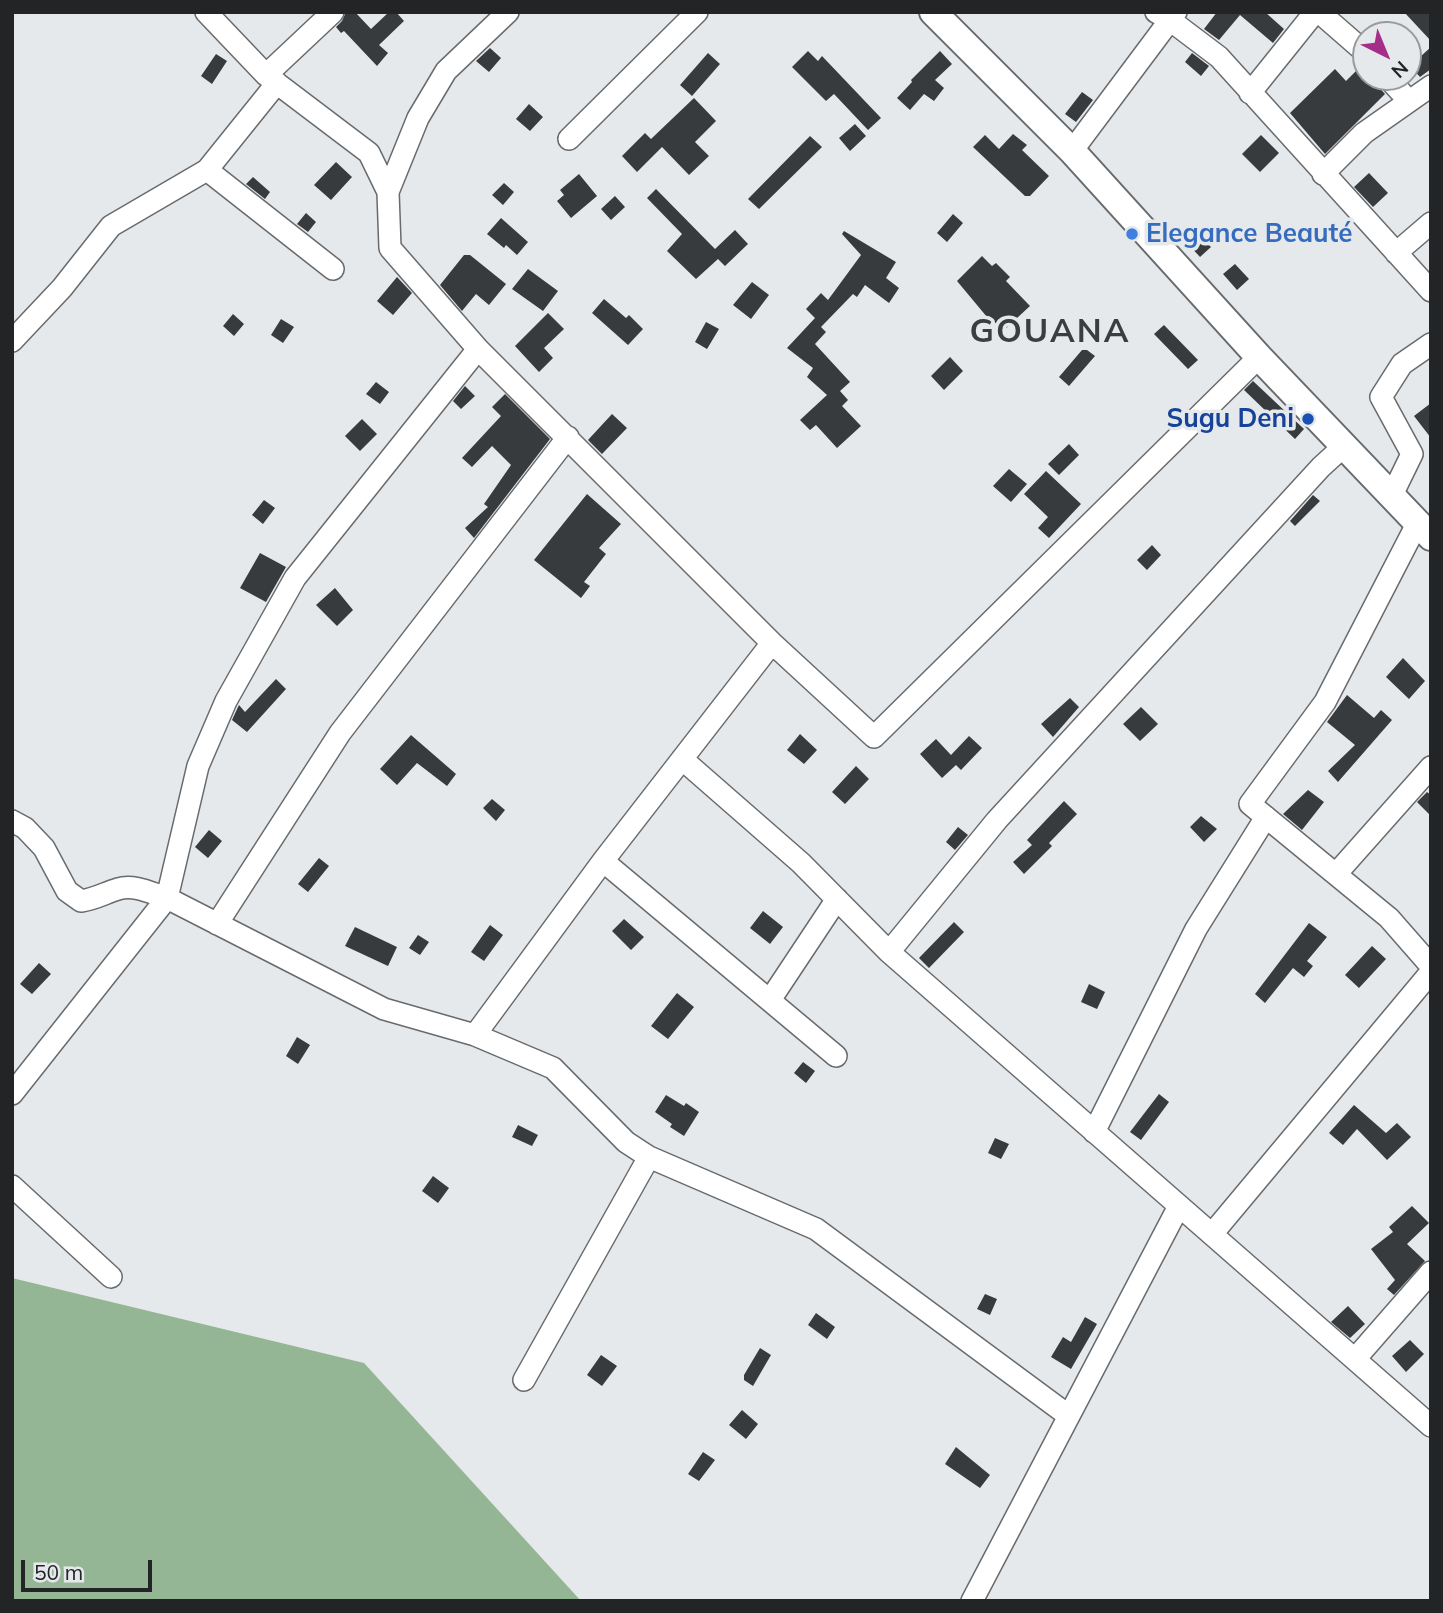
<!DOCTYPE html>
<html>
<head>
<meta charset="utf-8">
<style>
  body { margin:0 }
  #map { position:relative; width:1443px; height:1613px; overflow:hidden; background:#e6e9ec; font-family:Mulish,sans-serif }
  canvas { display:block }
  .frame { position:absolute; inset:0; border:14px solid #232425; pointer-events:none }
  .north { position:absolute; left:1352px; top:21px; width:70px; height:70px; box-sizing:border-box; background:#e6e9ec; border:2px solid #989a9c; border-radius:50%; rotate:137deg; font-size:19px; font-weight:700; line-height:28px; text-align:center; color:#232425 }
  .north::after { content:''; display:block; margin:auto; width:24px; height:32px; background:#a42f89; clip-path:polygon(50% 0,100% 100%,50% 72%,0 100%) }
  .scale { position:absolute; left:21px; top:1560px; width:131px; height:32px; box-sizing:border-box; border:4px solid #232425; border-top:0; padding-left:9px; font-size:21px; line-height:24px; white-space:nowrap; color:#232425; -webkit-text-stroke:5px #e6e9ec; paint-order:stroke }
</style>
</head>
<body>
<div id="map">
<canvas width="1443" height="1613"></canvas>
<div class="frame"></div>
<div class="north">N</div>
<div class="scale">50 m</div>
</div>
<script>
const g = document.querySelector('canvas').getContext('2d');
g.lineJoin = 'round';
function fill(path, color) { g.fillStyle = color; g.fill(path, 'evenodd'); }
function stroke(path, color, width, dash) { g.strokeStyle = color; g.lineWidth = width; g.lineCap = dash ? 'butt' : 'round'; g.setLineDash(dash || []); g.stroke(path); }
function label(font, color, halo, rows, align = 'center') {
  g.font = font + ' Mulish,sans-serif'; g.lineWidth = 7; g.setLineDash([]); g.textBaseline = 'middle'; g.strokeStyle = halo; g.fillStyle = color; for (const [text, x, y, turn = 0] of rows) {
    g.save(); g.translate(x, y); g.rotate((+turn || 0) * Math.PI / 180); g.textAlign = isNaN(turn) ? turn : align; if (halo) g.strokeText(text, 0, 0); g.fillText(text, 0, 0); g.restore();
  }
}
fill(new Path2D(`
  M12,1278L364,1363L581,1601H12Z`), '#94b694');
fill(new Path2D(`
  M346,12H355L371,29L389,12H396L404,21L379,45L388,53L377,66L344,31L341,33L336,27L342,21Z
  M1217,12H1265L1284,29L1273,43L1240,15L1219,40L1204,29Z
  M1404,12H1431V41Z
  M1431,47V69L1420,77L1410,66Z
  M490,48L501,58L489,72L476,61Z
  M808,51L818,61L822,56L881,118L868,130L834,94L826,101L792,67Z
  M940,51L952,64L935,80L944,88L934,101L924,94L910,110L897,98L912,82L911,80Z
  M708,53L720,64L692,96L680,85Z
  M1192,53L1209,66L1201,76L1185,62Z
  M216,54L227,61L212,84L201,76Z
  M1362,65L1366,66V77H1374L1377,85L1385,94L1325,154L1290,113L1335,69L1346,81Z
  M1082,92L1093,100L1076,122L1065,114Z
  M694,98L716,121L695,142L709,156L689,175L662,147L637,172L622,156L645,133L651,139Z
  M529,104L543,117L530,131L516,119Z
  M855,124L866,136L850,151L839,138Z
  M1013,134L1027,145L1022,150L1049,176L1030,196H1025L973,147L985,135L999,149Z
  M1261,135L1279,153L1260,172L1242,154Z
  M810,136L822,147L759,209L748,199Z
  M336,162L352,177L331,200L314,185Z
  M1369,173L1388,193L1373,207L1354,187Z
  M579,174L597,196L571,218L557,201L564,195L560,190Z
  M253,177L270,192L265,199L246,184Z
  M504,183L514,192L503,205L492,195Z
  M656,189L715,249L735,230L748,244L725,266L718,259L696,279L667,251L682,234L647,198Z
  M615,196L625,207L611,220L601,209Z
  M306,213L316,222L308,232L297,224Z
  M953,214L963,223L947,242L937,233Z
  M501,218L528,242L517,255L506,245L504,248L487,234Z
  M844,231L896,262L886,278L899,288L889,303L865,285L857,297L853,294L821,327L826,332L815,344L850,382L840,391L848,400L842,406L861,426L837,448L816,425L810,430L800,420L827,395L807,377L813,368L787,348L815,318L806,309L821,293L828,300L861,255L842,234Z
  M1198,233L1211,247L1200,257L1187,243Z
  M464,255H470L506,284L489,305L476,294L462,311L440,285Z
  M982,256L992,266L996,263L1010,277L1006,281L1030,306L1003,331L989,316L987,317L957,281Z
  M1235,264L1249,279L1237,290L1223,274Z
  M528,269L558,291L543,311L512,289Z
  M397,277L412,293L393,315L377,301Z
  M752,282L769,295L751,319L733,305Z
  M604,299L626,318L629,315L643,329L628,345L592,313Z
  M548,313L564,329L544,348L553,358L539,372L515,346Z
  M233,314L244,324L234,336L223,326Z
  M281,319L294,327L283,343L271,335Z
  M706,322L719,329L707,349L695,342Z
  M1164,325L1198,360L1188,369L1154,334Z
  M1082,350H1087L1095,356L1069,386L1059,377Z
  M950,357L963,371L944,390L931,376Z
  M1253,381L1304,429L1295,439L1244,390Z
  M376,382L389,392L380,404L366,394Z
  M465,386L475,396L461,409L453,401Z
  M505,394L550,439L474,538L465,528L488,507L484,504L511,465L492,446L472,467L462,458L501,416L492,407Z
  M1431,403V438L1414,416Z
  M612,414L627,428L602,454L588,440Z
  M362,419L377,434L360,451L345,436Z
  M1069,444L1079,455L1059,475L1048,464Z
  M1009,469L1027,484L1011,502L993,486Z
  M1046,471L1081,504L1049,538L1038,528L1048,517L1024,494Z
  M587,494L621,524L599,548L606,554L584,582L590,586L581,598L534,560Z
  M1313,495L1320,501L1295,526L1290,521Z
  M264,500L275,508L263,524L252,515Z
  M1152,545L1161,555L1147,570L1137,560Z
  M260,553L286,567L266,602L240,588Z
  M335,588L353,610L337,626L316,605Z
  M1403,658L1425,681L1409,699L1386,677Z
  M276,679L286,689L247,732L232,720L238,707L239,705L245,712Z
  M1347,695L1374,718L1381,710L1392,720L1338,782L1328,771L1355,745L1327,722Z
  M1070,698L1079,707L1053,737L1041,724Z
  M1141,707L1158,724L1140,741L1123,724Z
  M800,734L817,750L804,764L787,750Z
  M411,735L456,774L447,786L417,763L397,785L380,769Z
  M969,736L982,748L961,770L956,765L942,778L920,754L936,739L951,755Z
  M856,766L869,779L845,804L832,792Z
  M1308,790L1324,802L1302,830L1283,814Z
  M1427,792L1431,795V816L1417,802Z
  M492,799L505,810L496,821L483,808Z
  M1064,801L1077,814L1049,843L1052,846L1024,874L1013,862L1032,845L1027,840Z
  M1201,816L1217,829L1204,842L1190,827Z
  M958,827L968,835L955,850L946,842Z
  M209,830L222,841L208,858L195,847Z
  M319,858L329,866L308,892L298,884Z
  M763,911L783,927L770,944L750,928Z
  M624,919L644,937L631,950L612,931Z
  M954,922L964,932L929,968L919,958Z
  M1309,923L1327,937L1307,961L1313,966L1304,977L1293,968L1265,1003L1255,994Z
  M490,925L503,935L484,961L471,952Z
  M355,927L397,947L388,966L345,946Z
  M418,935L429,942L420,955L409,948Z
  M1372,946L1386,959L1359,988L1345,975Z
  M39,963L51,974L32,994L20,984Z
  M1089,984L1105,992L1097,1009L1081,1002Z
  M677,993L694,1007L668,1039L651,1026Z
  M297,1037L310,1045L298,1064L286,1056Z
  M803,1062L815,1071L806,1083L794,1073Z
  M1159,1094L1169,1102L1141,1140L1130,1132Z
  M666,1095L684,1106L686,1103L699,1112L684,1136L670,1127L672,1124L655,1112Z
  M1354,1105L1386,1133L1397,1123L1411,1137L1387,1160L1357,1129L1343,1145L1329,1133Z
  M518,1125L538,1135L532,1146L512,1137Z
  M995,1138L1009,1144L1001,1159L988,1153Z
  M433,1176L449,1188L438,1203L422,1191Z
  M1412,1206L1429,1223L1407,1244L1425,1261L1394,1295L1387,1289L1395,1280L1371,1249L1393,1232L1389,1227Z
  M985,1294L997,1299L990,1315L977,1309Z
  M1348,1306L1365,1324L1350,1338L1331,1322Z
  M816,1313L835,1327L827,1339L808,1325Z
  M1085,1317L1097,1324L1071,1369L1051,1357L1063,1337L1071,1342Z
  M1410,1340L1424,1354L1406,1372L1392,1356Z
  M760,1348L771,1355L753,1386L744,1380V1375Z
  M601,1355L617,1366L602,1386L587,1375Z
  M742,1410L758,1424L746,1439L729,1425Z
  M956,1447L990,1475L980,1488L945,1464Z
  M703,1452L715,1460L699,1481L688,1474Z`), '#383b3d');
const minor = new Path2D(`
  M206,12L266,75
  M333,12L266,75L369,153L388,192L390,248L478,349
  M1156,12L1170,20L1219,57L1431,291
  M1319,12L1366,53
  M1387,77L1409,101
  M1250,93L1315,12
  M569,139L697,12
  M1072,151L1176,12
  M207,170L333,269
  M1323,174L1364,133L1431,86
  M388,192L418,118L446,71L508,12
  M1396,253L1431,223
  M12,341L62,288L111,226L207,170L277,83
  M1392,495L1412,454L1381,397L1402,364L1431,344
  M1418,522L1325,702L1250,804L1389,918L1431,966
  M682,759L801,863L889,952L1431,1426
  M12,821L25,828L44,848L67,891L81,901C95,899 105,893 118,889C134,884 151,893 167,898L384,1009L475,1035L553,1068L626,1142L649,1157L816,1229L1069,1416
  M603,861L836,1056
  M1336,874L1431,767
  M217,924L340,733L568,437
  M889,952L997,820L1321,467L1344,446
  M770,1000L837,899
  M475,1035L603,861L772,643
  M12,1094L167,898L198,766L226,701L295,578L478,349L772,643L874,737L1259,357
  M1094,1132L1196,929L1266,817
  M12,1186L111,1277
  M1212,1234L1431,972
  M1355,1359L1431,1272
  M524,1380L649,1157
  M972,1601L1179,1206`);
const tertiary = new Path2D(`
  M933,12L1072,151L1259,357L1431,537`);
stroke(minor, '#686b6d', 24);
stroke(tertiary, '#686b6d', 30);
stroke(minor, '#fff', 21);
stroke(tertiary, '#fff', 26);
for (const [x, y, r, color] of [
  [1132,234,7,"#3f7fe0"],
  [1308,419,7,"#1a4fb4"]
]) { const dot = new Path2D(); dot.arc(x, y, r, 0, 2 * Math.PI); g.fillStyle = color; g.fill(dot); stroke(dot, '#e6e9ec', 2.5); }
label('bold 26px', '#366cbe', '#e6e9ec', [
  ["Elegance Beauté",1146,234]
], 'left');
label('bold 26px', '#164399', '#e6e9ec', [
  ["Sugu Deni",1294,419]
], 'right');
g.letterSpacing = '2px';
label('bold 33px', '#3b3e40', '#e6e9ec', [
  ["GOUANA",1050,332]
]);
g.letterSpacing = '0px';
</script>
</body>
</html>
